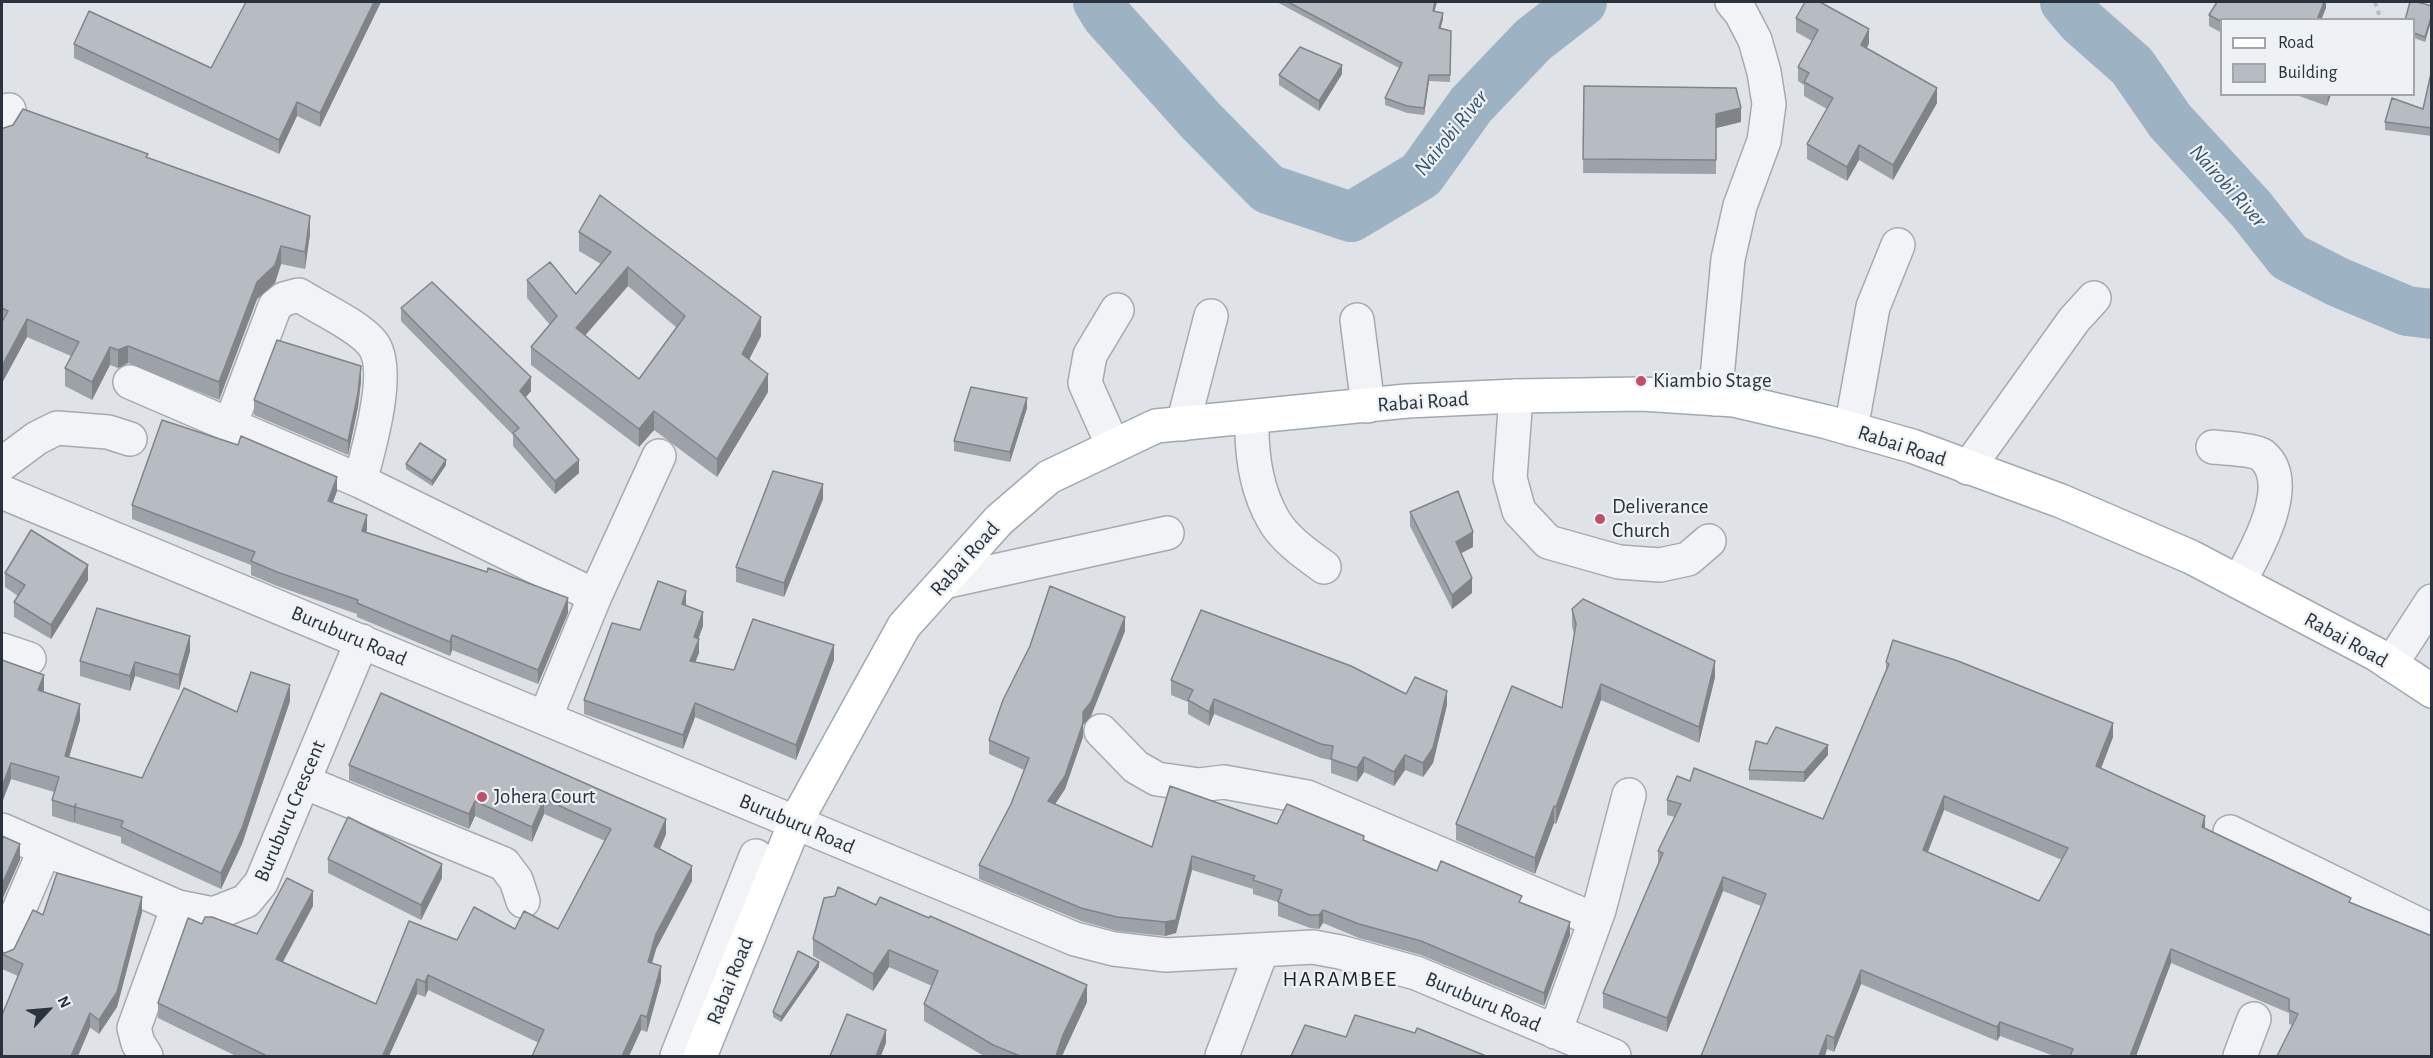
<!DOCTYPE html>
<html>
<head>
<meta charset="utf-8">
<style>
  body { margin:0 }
  #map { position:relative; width:2433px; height:1058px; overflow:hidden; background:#dfe3e7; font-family:"Alegreya Sans",sans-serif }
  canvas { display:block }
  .frame { position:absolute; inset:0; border:3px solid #29323d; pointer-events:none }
  .legend { position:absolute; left:2220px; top:18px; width:195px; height:78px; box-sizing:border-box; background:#eef2f5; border:2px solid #9fa5ab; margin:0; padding:8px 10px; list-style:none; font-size:18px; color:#29323d }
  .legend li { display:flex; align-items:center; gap:12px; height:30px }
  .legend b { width:30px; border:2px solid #9fa5ab }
  .north { position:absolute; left:18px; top:980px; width:60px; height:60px; -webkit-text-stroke:4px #eef2f5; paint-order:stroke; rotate:64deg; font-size:16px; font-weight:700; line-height:24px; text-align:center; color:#29323d }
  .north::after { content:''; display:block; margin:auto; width:21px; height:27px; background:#29323d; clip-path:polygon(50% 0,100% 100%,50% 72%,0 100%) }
</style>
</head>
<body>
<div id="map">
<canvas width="2433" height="1058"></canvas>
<div class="frame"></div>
<ul class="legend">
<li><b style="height:8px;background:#fff"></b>Road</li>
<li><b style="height:16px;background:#b7bcc3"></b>Building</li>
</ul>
<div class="north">N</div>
</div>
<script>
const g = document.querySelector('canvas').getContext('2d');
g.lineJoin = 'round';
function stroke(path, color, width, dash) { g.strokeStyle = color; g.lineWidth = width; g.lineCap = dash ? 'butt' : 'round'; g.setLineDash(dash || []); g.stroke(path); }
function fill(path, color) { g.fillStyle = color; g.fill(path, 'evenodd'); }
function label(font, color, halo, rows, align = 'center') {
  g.font = font + ' "Alegreya Sans",sans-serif'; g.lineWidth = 4.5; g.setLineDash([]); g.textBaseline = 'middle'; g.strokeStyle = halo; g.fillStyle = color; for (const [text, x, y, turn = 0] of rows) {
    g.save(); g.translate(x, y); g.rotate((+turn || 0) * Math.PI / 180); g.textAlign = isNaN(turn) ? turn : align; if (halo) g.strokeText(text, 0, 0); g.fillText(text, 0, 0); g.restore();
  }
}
stroke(new Path2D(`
  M1098,2L1106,15L1201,121L1268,189L1351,217L1421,175L1471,105L1533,40L1582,2
  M2065,2L2081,21L2132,66L2170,121L2251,209L2289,257L2338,282L2407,311L2432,314`), '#9db3c4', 50);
const minor = new Path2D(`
  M2,127L9,110
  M1357,320L1368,406
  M130,382L360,481L595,596
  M1516,396L1510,478L1519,511L1548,542L1619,562L1660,565L1688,559L1709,541
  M1715,399L1728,259L1740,206L1764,141L1769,104L1764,72L1755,40L1741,13L1732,2
  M1252,418C1251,452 1256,489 1273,519C1284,539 1306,554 1324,567
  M1183,424L1211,316
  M230,425L275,306L284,299L299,295C319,308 357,325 372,343C393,368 368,452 360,481
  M1851,429L1873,307L1898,245
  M1113,446L1085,383L1090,355L1117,310
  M2213,447C2224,448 2255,450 2262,455C2296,483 2255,553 2239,582
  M2,464L37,438L57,428L108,432L130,439
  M1968,468L2074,320L2094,298
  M2,492L1075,939L1114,949L1166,955L1313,947L1340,952L1416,973L1614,1056
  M944,582L1167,533
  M2,650L29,659
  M2391,664L2432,601
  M545,718L595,596L659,456
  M1101,731L1136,767L1157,779L1199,785L1224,782L1307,797L1595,920
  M304,782L504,864L516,880L523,901
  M2,830L178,907L213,914L246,901L261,883L362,641
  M2230,832L2432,931
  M2,949L45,849
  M1555,1032L1599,910L1629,795
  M146,1056L138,1043L134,1028L178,907
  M677,1056L756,856
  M1222,1056L1262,950
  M2240,1056L2254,1019`);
const major = new Path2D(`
  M700,1056L795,823L904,626L999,520L1049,477L1156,426L1407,401L1516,396L1642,394L1734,400L1827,422L1912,446L2061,501L2191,557L2376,654L2432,691`);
stroke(minor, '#a5aab1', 36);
stroke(major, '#a0a8b2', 36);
stroke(new Path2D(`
  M2375,2L2381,20`), '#b9bdc2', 4, [4.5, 4.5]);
stroke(minor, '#f1f3f6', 33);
stroke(major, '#fff', 33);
fill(new Path2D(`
  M381,2L320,127L297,116L279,154L74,58V44L211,68Z
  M1277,2H1437L1434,11L1443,19L1440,28L1451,31L1450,82L1429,81L1424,115L1407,113L1385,105V98L1399,68Z
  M2326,2V8L2321,20H2222V33L2209,26V15Z
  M2432,6L2425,42L2414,38V20Z
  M1796,18L1869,43L1867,48L1937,103L1893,180L1859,160L1847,181L1807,159V144L1827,109L1804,96V85L1798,81V67L1812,41L1796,32Z
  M2432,69V136L2385,130V122L2423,109Z
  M1342,74L1319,111L1279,85V75Z
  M1584,86L1741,122L1716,128V174L1583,173Z
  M2299,94H2331L2327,106L2299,96Z
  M2,128L148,158L310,234L305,269L281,264L275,283L257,299L219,400L128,363L118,368L110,365L92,400L65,386V368L71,356L27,337L2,383Z
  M579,232L761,336L749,360L768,392L717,477L654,430L639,447L531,365V347L550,325L527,298V280L576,294L601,264L579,251ZM628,286L677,328L639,379L585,335Z
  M401,308L531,391L525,398L579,473L555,494L513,446V435L401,321Z
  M361,381L358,407L348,455L254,415V400Z
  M1027,408L1010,462L954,451V441Z
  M406,464L446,465L432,486L406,469Z
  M337,491L333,502L367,530L366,532L568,613L538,684L452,650L450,656L357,617V614L277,586L251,575V565L132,519V505Z
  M823,499L784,597L736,582V567Z
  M1410,512L1473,547L1461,553L1472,593L1452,609L1410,526Z
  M5,573L88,580L51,639L14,617V602L18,596L5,587Z
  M686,606L703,626L698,638L699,653L695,662L734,670L834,660L796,760L695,717L683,749L584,714V700L640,630Z
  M1572,609L1715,677L1699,743L1601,700L1556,824L1554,823L1535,874L1456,840V824L1562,708L1574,634L1572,626Z
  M1125,631L1091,716L1083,725V737L1065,789L1055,804L1152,847L1277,824L1364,840L1437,871L1522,903L1570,935L1544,1006L1421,955L1359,938L1323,923L1319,929L1310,928L1278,916V902L1253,894V889L1192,870L1176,933L1165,936L1117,931L1081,921L979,879V865L1011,804L1024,770L989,754V740Z
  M190,651L179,690L135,676L130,691L80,676V661Z
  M2,660L44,691L43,692L80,720L69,757L142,778L237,712L290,701L242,844L221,889L121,843V837L75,823V821L74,823L52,816V800L54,792L11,779L3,800H2Z
  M1886,662L2113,737L2101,769L2205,829L2351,903L2292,1025L2289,1024V1013L2171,963L2136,1056H2054L2000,1036L1997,1041L1861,984L1834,1052L1827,1049L1761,906L1723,891L1667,1032L1603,1008V993L1658,865V851L1675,817L1667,815V800L1690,781L1823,819L1886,670ZM1944,810L2062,860L2039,901L1928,852Z
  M1171,680L1406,694L1447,705L1433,763L1423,777L1405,770L1394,786L1364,772L1357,782L1331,773V760L1321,758L1214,714L1209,726L1188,714V702L1171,695Z
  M381,693L666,834L660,849L692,881L656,949L652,963L661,981L647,1032L641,1030L629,1056H532L539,1043L428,990L425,997L417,994L389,1056H236L158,1018V1003L202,924L257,934L313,906L283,962L376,1004L457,940L515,929H558L605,841L544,814L532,842L475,816L469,829L349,780V765Z
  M1828,755L1804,782L1749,780V770Z
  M328,859L442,878L421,920L328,873Z
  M876,905L1087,1002L1062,1056H984L924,1021V1004L932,986L889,967L873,991L813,956V939Z
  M142,912L117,1007L99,1034L18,976L2,969V952L5,953L14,949L43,915Z
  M819,967L781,1022L773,1017V1012Z`), '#9da2a8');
fill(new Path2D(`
  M374,2H381L320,127V113Z
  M1435,2H1437L1433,17V11Z
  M2324,2H2326V8L2321,20H2317Z
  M1443,13V19L1439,35V28Z
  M2432,14V19L2425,42V37Z
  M1869,29V43L1861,59V45Z
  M1342,65V74L1319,111V101Z
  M1429,75V81L1424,115V108Z
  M1937,88V103L1893,180V165Z
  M2328,94H2331L2327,106Z
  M297,102V116L279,154V140Z
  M1741,108V122L1716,128V114Z
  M1859,145V160L1847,181V167Z
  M310,216V234L305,269V252Z
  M281,246V264L275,283L257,299L219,400V382L257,282Z
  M628,267V286L576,346V328Z
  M761,317V336L742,373V354Z
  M27,319V337L2,383V366Z
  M128,346V363L118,368V350Z
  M110,347V365L92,400V382Z
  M361,366V381L358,407L348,455V441Z
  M768,374V392L717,477V459Z
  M531,377V391L520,404V391Z
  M1027,398V408L1010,462V452Z
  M654,411V430L639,447V429Z
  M446,460V465L432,486V481Z
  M579,460V473L555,494V481Z
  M337,477V491L328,515V501Z
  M823,484V499L784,597V583Z
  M367,515V530L362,545V531Z
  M1473,532V547L1456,556V542Z
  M88,565V580L51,639V625Z
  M1472,578V593L1452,609V595Z
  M686,591V606L682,604Z
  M568,598V613L538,684V670Z
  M703,612V626L694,651V637Z
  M1125,617V631L1091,716L1083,725V737L1065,789L1048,815V801L1083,712Z
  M452,635V650L450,656V642Z
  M190,636V651L179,690V675Z
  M699,639V653L690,675V661Z
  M834,645V660L796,760V745Z
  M1715,661V677L1699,743V727Z
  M135,662V676L130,691V676Z
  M44,675V691L38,706V690Z
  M1601,684V700L1556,824V807Z
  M290,685V701L242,844L221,889V873Z
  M1447,691V705L1433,763L1423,777V763Z
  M1214,699V714L1209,726V712Z
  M695,703V717L683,749V735Z
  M80,704V720L65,771V756Z
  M2113,723V737L2096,781V766Z
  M1828,745V755L1804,782V772Z
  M1405,755V770L1394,786V772Z
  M1364,757V772L1357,782V768Z
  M11,763V779L3,800V784Z
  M1944,796V810L1923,864V850Z
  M544,799V814L532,842V827Z
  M475,801V816L469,829V814Z
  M76,804L75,821L74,823V807Z
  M1554,806V823L1535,874V858Z
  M2205,816V830L2202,827Z
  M666,819V834L654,861V846Z
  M20,844V860L3,898L2,900V884Z
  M1192,856V870L1176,933L1165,936V922Z
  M442,864V878L421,920V905Z
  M692,866V881L656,949L648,977V962L656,934Z
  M1723,877V891L1667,1032V1018Z
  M313,891V906L276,974V959Z
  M142,897V912L117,1007L99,1034V1020Z
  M1323,910V923L1319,929V915Z
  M1570,922V935L1544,1006V993Z
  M2171,949V963L2136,1056H2130Z
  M889,950V967L873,991V974Z
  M819,962V967L781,1022V1017Z
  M661,966V981L647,1032V1017Z
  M1861,970V984L1834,1052V1038Z
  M428,975V990L425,997V982Z
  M417,979V994L389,1056H383Z
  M1087,985V1002L1062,1056H1056L1063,1035Z
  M90,1013V1028L78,1056H71Z
  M641,1015V1030L629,1056H622Z
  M2000,1022V1036L1997,1041V1027Z
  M886,1030V1043L881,1056H876Z
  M1827,1035V1049L1825,1056H1819Z`), '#808488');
const building = new Path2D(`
  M246,2H374L320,113L297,102L279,140L74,44L89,11L211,68Z
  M1288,2H1435L1433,11L1443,13L1439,28L1451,31L1450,75H1429L1424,108L1407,106L1385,98L1402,63Z
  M1805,2H1820L1869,29L1861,45L1937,88L1893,165L1859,145L1847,167L1807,144L1833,98L1804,82L1809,73L1798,67L1818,30L1796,18Z
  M2217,2H2324L2317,20H2222V22L2209,15Z
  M2410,2H2417L2432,6V14L2425,37L2414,33V20H2405Z
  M1300,47L1342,65L1319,101L1279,75Z
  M2432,69V128L2385,122L2392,98L2423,109Z
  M1584,86L1736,88L1741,108L1716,114V160L1583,159Z
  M23,109L148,154L146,157L310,216L305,252L281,246L275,265L257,282L219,382L128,346L118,350L110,347L92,382L65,368L79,342L27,319L2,366V322L8,311L2,308V128H4L13,125Z
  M600,195L761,317L742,354L768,374L717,459L654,411L639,429L531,347L557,316L527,280L550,262L576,294L611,252L579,232ZM628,267L685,316L639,379L576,328Z
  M432,282L531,377L520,391L579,460L555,481L513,433L519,428L401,308Z
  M277,340L361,366L358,393L348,441L254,400Z
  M971,387L1027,398L1010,452L954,441Z
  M162,420L238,445L241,436L337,477L328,501L367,515L362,531L487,572L488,568L568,598L538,670L452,635L450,642L357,603L358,600L277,572L251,561L255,552L132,505Z
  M420,443L446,460L432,481L406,464Z
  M773,471L823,484L784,583L736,567Z
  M1458,491L1473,532L1456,542L1472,578L1452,595L1410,512Z
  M31,530L88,565L51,625L14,602L25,585L5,573Z
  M658,581L686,591L682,604L703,612L694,637L699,639L690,661L734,670L753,619L834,645L796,745L695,703L683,735L584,700L612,623L640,630Z
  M1050,586L1125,617L1091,702L1083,712V723L1065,776L1048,801L1152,847L1170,786L1277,824L1287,804L1364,836L1363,840L1437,871L1441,861L1522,896L1519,902L1570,922L1544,993L1421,941L1359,924L1323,910L1319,915H1310L1278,902L1282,890L1253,880L1255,876L1192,856L1176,920L1165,922L1117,917L1081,908L979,865L1011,804L1029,758L989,740L1003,700L1030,646Z
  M1583,599L1715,661L1699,727L1601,684L1556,807L1554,806L1535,858L1456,824L1512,686L1562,708L1576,624L1572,609Z
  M97,608L190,636L179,675L135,662L130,676L80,661Z
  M1201,610L1351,666L1406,694L1415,677L1447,691L1433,748L1423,763L1405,755L1394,772L1364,757L1357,768L1331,759L1333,746L1321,744L1214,699L1209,712L1188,700L1193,690L1171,680Z
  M1893,640L1958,661L2113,723L2096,766L2205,816L2202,827L2351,898L2349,902L2432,936V1056H2277L2298,1014L2289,1010V999L2171,949L2130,1056H2070L2073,1049L2000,1022L1997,1027L1861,970L1834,1038L1827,1035L1819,1056H1701L1766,894L1723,877L1667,1018L1603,993L1663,853L1658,851L1681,804L1667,800L1677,776L1690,781L1694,768L1823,819L1889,664L1886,662ZM1944,796L2068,848L2039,901L1923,850Z
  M2,660L44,675L38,690L80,704L65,756L142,778L184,688L237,712L251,672L290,685L242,828L221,873L121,827L123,821L75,807L76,804L74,807L52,800L59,777L11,763L3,784H2Z
  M381,693L666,819L654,846L692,866L656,934L648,962L661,966L647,1017L641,1015L622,1056H532L544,1030L428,975L425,982L417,979L383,1055L387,1056H267L158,1003L188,918L202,924L205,917H212L257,934L287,878L313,891L276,959L376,1004L409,921L457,940L474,907L515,929L524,911L558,929L611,829L544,799L532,827L475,801L469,814L349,765Z
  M1776,727L1828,745L1804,772L1749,770L1756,741L1767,744Z
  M348,817L442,864L421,905L328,859Z
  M2,836L20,844L3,882L2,884Z
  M57,873L142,897L117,992L99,1020L90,1013L71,1056H2V1015L23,964L2,954V952L5,953L14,949L33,910L43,915Z
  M838,887L876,905L880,897L929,918L930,916L1087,985L1063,1035L1056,1056H1020L993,1045L924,1004L938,971L889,950L873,974L813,939L824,898L835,896Z
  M798,951L819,962L781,1017L773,1012Z
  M847,1014L886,1030L876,1056H830Z
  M1355,1015L1415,1033L1417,1028L1486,1056H1291L1305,1025L1346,1037Z`);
fill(building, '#b7bcc3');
stroke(building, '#808488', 1.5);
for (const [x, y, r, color] of [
  [1641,381,6,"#c24f68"],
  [1600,519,6,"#c24f68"],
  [482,797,6,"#c24f68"]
]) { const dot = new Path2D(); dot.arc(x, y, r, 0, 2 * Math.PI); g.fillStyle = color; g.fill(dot); stroke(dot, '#eef2f5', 2); }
label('21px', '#29323d', '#eef2f5', [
  ["Kiambio Stage",1653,381],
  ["Deliverance",1612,507],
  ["Church",1612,531],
  ["Johera Court",494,797]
], 'left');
label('21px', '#29323d', '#eef2f5', [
  ["Rabai Road",1423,402,-4],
  ["Rabai Road",1902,446,18],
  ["Rabai Road",965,559,-48],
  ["Buruburu Road",349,636,23],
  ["Rabai Road",2346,640,29],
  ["Buruburu Crescent",290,811,-67],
  ["Buruburu Road",797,824,23],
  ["Rabai Road",730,981,-68],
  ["Buruburu Road",1483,1002,23]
]);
label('italic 22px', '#37536d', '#eef2f5', [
  ["Nairobi River",1451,133,-51],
  ["Nairobi River",2228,186,48]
]);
g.letterSpacing = '1.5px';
label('22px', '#1c232d', '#eef2f5', [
  ["HARAMBEE",1340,979]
]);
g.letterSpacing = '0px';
</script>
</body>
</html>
